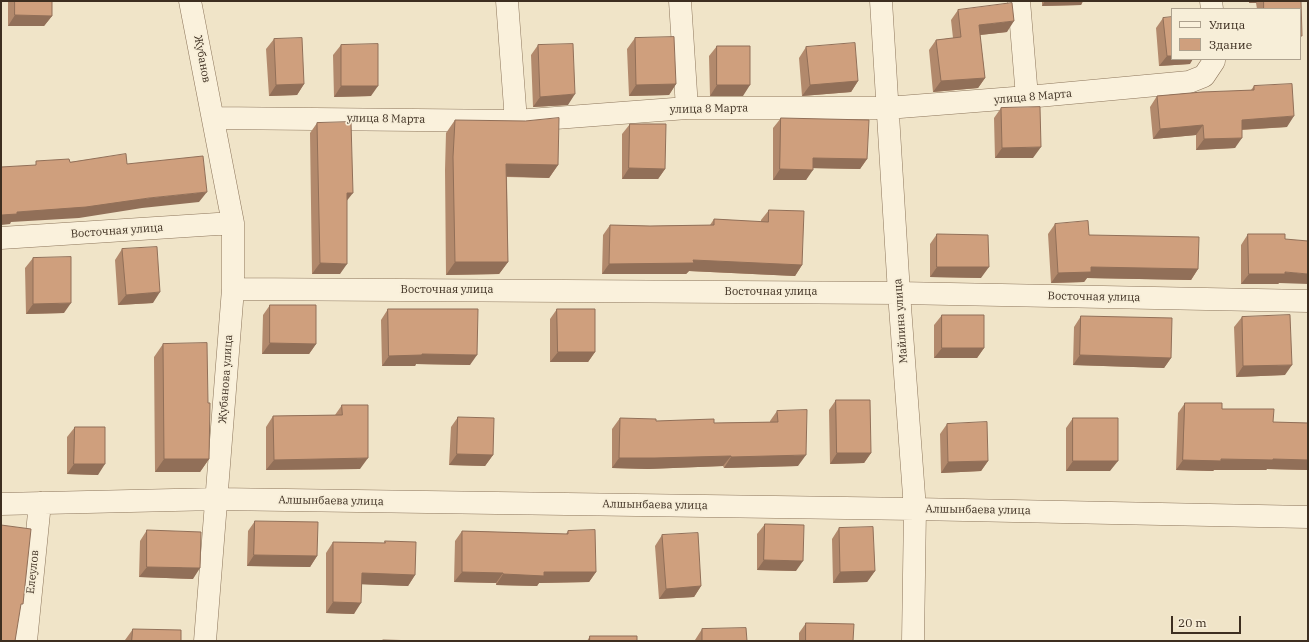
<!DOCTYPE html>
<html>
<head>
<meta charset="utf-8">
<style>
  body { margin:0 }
  #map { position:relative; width:1309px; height:642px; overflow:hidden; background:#f0e4c8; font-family:"IBM Plex Serif",serif }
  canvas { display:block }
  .frame { position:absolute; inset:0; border:2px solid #3d2e20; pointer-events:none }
  .legend { position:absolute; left:1171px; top:8px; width:130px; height:52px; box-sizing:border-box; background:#f7eed8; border:1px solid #ada18e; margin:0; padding:5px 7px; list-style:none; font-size:12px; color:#3d2e20 }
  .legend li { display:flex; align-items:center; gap:8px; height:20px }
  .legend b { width:20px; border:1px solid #ada18e }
  .scale { position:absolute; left:1171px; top:616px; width:70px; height:18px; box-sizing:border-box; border:2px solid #3d2e20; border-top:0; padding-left:5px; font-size:12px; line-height:14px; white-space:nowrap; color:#3d2e20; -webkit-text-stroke:3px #f7eed8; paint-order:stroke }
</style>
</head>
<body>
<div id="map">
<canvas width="1309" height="642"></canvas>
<div class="frame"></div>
<ul class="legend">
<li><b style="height:5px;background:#faf1dc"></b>Улица</li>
<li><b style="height:11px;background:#cf9f7d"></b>Здание</li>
</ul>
<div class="scale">20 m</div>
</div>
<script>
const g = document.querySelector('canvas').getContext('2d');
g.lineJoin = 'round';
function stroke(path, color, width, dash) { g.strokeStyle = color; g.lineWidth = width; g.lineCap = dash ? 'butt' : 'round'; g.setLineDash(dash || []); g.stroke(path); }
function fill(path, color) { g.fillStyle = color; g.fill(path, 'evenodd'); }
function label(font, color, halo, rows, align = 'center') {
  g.font = font + ' "IBM Plex Serif",serif'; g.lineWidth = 3.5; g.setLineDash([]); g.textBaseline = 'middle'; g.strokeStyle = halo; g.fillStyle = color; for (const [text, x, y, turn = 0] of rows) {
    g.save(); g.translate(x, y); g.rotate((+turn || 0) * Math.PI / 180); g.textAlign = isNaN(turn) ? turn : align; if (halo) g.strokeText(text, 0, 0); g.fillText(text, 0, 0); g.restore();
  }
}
const street = new Path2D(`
  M190,1L233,223V289L205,641
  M507,1L516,121
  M680,1L687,108
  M881,1L899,293L915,509L913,641
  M1019,1L1027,97
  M1211,1L1212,9
  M213,118L516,121L687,108H887L1027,97L1189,82L1204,76L1214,61V59
  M1,238L233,223
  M233,289L899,293L1308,301
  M1,504L217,499L915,509L1308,517
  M26,641L40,503`);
stroke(street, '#8d765c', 23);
stroke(street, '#faf1dc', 22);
fill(new Path2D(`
  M8,1H52V16L44,26H8Z
  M1042,1H1083L1081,5L1042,6Z
  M1249,1H1301L1300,9H1257L1256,3H1249Z
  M958,10L1007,32L980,35L985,78L978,88L933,92L929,50L936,40L953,38L951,20Z
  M1163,18L1190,64L1159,66L1156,28Z
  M635,38L676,84L669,95L629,96L627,49Z
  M274,39L304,84L297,95L269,96L266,49Z
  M341,45L371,96L334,97L333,55Z
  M538,45L568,105L533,107L531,55Z
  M717,46L743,96H710L709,56Z
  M806,47L858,81L851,92L802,96L799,58Z
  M1254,86L1287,127L1242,130L1235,148L1196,150V135L1153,139L1150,107L1157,96L1251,90Z
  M1001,108L1033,158H995L994,118Z
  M781,118L867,159L860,169L813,168L806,180H773V128Z
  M455,120L558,165L549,178L507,177L508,262L499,274L446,275L445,170L446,133Z
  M317,123L347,201L340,274H312L310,133Z
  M630,124L665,169L658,179H622V134Z
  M769,210L802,265L795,276L689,271L686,274H602L603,235L610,225L650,226L710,225L714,219L761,222V220Z
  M1055,224L1089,235L1198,269L1191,280L1087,278L1084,282L1051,283L1048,234Z
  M937,234L981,278L930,277V244Z
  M1248,234L1279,283L1278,284H1241V245Z
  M122,249L153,303L118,305L115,260Z
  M33,258L64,313L26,314L25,268Z
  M270,305L316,344L309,354H262L263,315Z
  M388,309L470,365L416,364L415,366H382L381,320Z
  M557,309L595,352L588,362H550V319Z
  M942,315L984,348L977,358H934V325Z
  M1081,316L1171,358L1164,368L1073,365L1074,327Z
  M1242,317L1285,375L1236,377L1234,327Z
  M163,344L209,459L200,472H155L154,357Z
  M836,400L871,453L864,463L830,464L829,410Z
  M1185,403L1222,409L1273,422L1308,423V470L1267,469L1266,470H1214L1213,471L1176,470L1178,413Z
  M342,405L360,469L266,470V427L273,416L335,415Z
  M777,411L798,466L724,468L723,466L648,469L612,468V429L620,418L656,421L714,423L770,422V421Z
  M458,417L493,455L485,466L449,465L451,427Z
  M1073,418L1110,471H1066V428Z
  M947,424L988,461L981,471L941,473L940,434Z
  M75,427L98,475L67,474V437Z
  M255,521L317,556L310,567L247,566L248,531Z
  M765,524L796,571L757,570V534Z
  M839,528L875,571L867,582L833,583L832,539Z
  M147,530L193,579L139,577L140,541Z
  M462,531L566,534L568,531L596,572L589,582L539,583L537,586L496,585V583L454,582L455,541Z
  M662,535L701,586L694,597L659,599L655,546Z
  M385,541L415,575L408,586L362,584L354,614L326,613V553L333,542L384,543Z
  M806,623L853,641H799V633Z
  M133,629L181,641H125V640Z
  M702,629L747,641H695V640Z
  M590,636L637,641H587Z`), '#b2896c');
fill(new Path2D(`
  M1045,1H1083L1081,5L1042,6Z
  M1250,1H1258L1256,3H1249Z
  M15,15L52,16L44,26H8Z
  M1014,21L1007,32L971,36L979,25Z
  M1167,56H1172V59H1193L1190,64L1159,66Z
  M985,78L978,88L933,92L941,81Z
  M858,81L851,92L802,96L810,85Z
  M304,84L297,95L269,96L276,85Z
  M676,84L669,95L629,96L636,85Z
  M717,85H750L743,96H710Z
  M341,86H378L371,96L334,97Z
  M575,94L568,105L533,107L540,97Z
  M1294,116L1287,127L1234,130L1242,120Z
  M1203,125L1196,135L1153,139L1160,129Z
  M1242,138L1235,148L1196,150L1204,139Z
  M1041,147L1033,158H995L1002,148Z
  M813,158L867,159L860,169L806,168Z
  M506,164L558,165L549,178L498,176Z
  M629,168L665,169L658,179H622Z
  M780,169L813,170L806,180H773Z
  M207,192L199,202L142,208L79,218L11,222L10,224L1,225V215L17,212Z
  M347,193H353L345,203Z
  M693,260L802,265L795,276L689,271L686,274H602L609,264Z
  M455,262H508L499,274L446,275Z
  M320,263L347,264L340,274H312Z
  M937,267H989L981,278L930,277Z
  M1091,267L1198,269L1191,280L1087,278L1084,282L1051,283L1058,273Z
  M1285,272L1308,274V284L1279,283L1278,284H1241L1249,274Z
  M160,292L153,303L118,305L126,295Z
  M71,303L64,313L26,314L33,304Z
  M270,343L316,344L309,354H262Z
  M942,348H984L977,358H934Z
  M558,352H595L588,362H550Z
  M422,354L477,355L470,365L416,364L415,366H382L389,356Z
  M1080,355L1171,358L1164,368L1073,365Z
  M1292,365L1285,375L1236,377L1243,366Z
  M837,453H871L864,463L830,464Z
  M457,454L493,455L485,466L449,465Z
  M806,455L798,466L724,468L731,457Z
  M731,456L723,466L648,469L612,468L619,458Z
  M368,458L360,469L266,470L274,460Z
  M164,459H209L200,472H155Z
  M1273,459L1308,460V470L1267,469L1266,470H1214L1213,471L1176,470L1183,460Z
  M988,461L981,471L941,473L948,462Z
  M1073,461H1118L1110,471H1066Z
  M74,464H105L98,475L67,474Z
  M254,555L317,556L310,567L247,566Z
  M764,560L803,561L796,571L757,570Z
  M147,567L200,568L193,579L139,577Z
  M875,571L867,582L833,583L840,572Z
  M462,572L503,573L496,583L454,582Z
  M544,572H596L589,582L539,583L537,586L496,585L503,574Z
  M362,573L415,575L408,586L354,584Z
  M701,586L694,597L659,599L666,589Z
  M333,602L361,603L354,614L326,613Z`), '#916f58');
const building = new Path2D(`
  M15,1H52V16L15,15Z
  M1264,1H1301L1302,36H1300V9H1264Z
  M1012,3L1014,21L979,25L985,78L941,81L936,40L961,37L958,10Z
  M1172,17V56H1167L1163,18Z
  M674,37L676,84L636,85L635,38Z
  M302,38L304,84L276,85L274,39Z
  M855,43L858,81L810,85L806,47Z
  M378,44V86H341V45Z
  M573,44L575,94L540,97L538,45Z
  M717,46H750V85H717Z
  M1292,84L1294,116L1242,120V138L1204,139L1203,125L1160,129L1157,96L1202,92L1254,90V86Z
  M1040,107L1041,147L1002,148L1001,108Z
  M559,118L558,165L506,164L508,262H455L453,157L455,120L525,121Z
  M781,118L869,120L867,159L813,158V170L780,169Z
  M351,122L353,193H347V264L320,263L317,123Z
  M630,124H666L665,169L629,168Z
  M126,154L127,164L203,156L207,192L149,198L86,207L17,212V214L1,215V167L36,165V161L69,159L70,162Z
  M769,210L804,211L802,265L693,260L694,263L609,264L610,225L650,226L714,225V219L768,222Z
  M1088,221L1089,235L1199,237L1198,269L1091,267V272L1058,273L1055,224Z
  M937,234L988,235L989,267H937Z
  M1248,234H1285V239L1308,241V274L1285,272V274H1249Z
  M157,247L160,292L126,295L122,249Z
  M71,257V303L33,304V258Z
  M270,305H316V344L270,343Z
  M388,309H478L477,355L422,354V355L389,356Z
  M557,309H595V352H558Z
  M942,315H984V348H942Z
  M1290,315L1292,365L1243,366L1242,317Z
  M1081,316L1172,318L1171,358L1080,355Z
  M207,343L208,403H210L209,459H164L163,344Z
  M836,400H870L871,453H837Z
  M1185,403H1222V409H1274L1273,422L1308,423V460L1273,459V460L1221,459V461L1183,460Z
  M342,405H368V458L274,460L273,416L342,415Z
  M807,410L806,455L731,457V456L655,458H619L620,418L656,419V421L714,419V423L778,422L777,411Z
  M458,417L494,418L493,455L457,454Z
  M1073,418H1118V461H1073Z
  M987,422L988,461L948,462L947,424Z
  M75,427H105V464H74Z
  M255,521L318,522L317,556L254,555Z
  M765,524L804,525L803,561L764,560Z
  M1,525L31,529L23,604H21L15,641H1Z
  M873,527L875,571L840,572L839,528Z
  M147,530L201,532L200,568L147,567Z
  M595,530L596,572H544V576L503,574V573L462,572V531L568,534V531Z
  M698,533L701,586L666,589L662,535Z
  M385,541L416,542L415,575L362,573L361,603L333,602V542L385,543Z
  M806,623L854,624L853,641H806Z
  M746,628L747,641H702V629Z
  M133,629L181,630V641H132Z
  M590,636H637V641H590Z
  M383,640L419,641H383Z`);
fill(building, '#cf9f7d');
stroke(building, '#916f58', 1);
label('11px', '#3d2e20', '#f7eed8', [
  ["Жубанов",202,59,79],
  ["улица 8 Марта",1033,97,-5],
  ["улица 8 Марта",709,109,-1],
  ["улица 8 Марта",386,119,1],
  ["Восточная улица",117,231,-4],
  ["Восточная улица",447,290],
  ["Восточная улица",771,292],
  ["Восточная улица",1094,297,1],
  ["Майлина улица",901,321,-94],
  ["Жубанова улица",226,379,-86],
  ["Алшынбаева улица",331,501,1],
  ["Алшынбаева улица",655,505,1],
  ["Алшынбаева улица",978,510,1],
  ["Елеулов",33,572,-84]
]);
</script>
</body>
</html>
